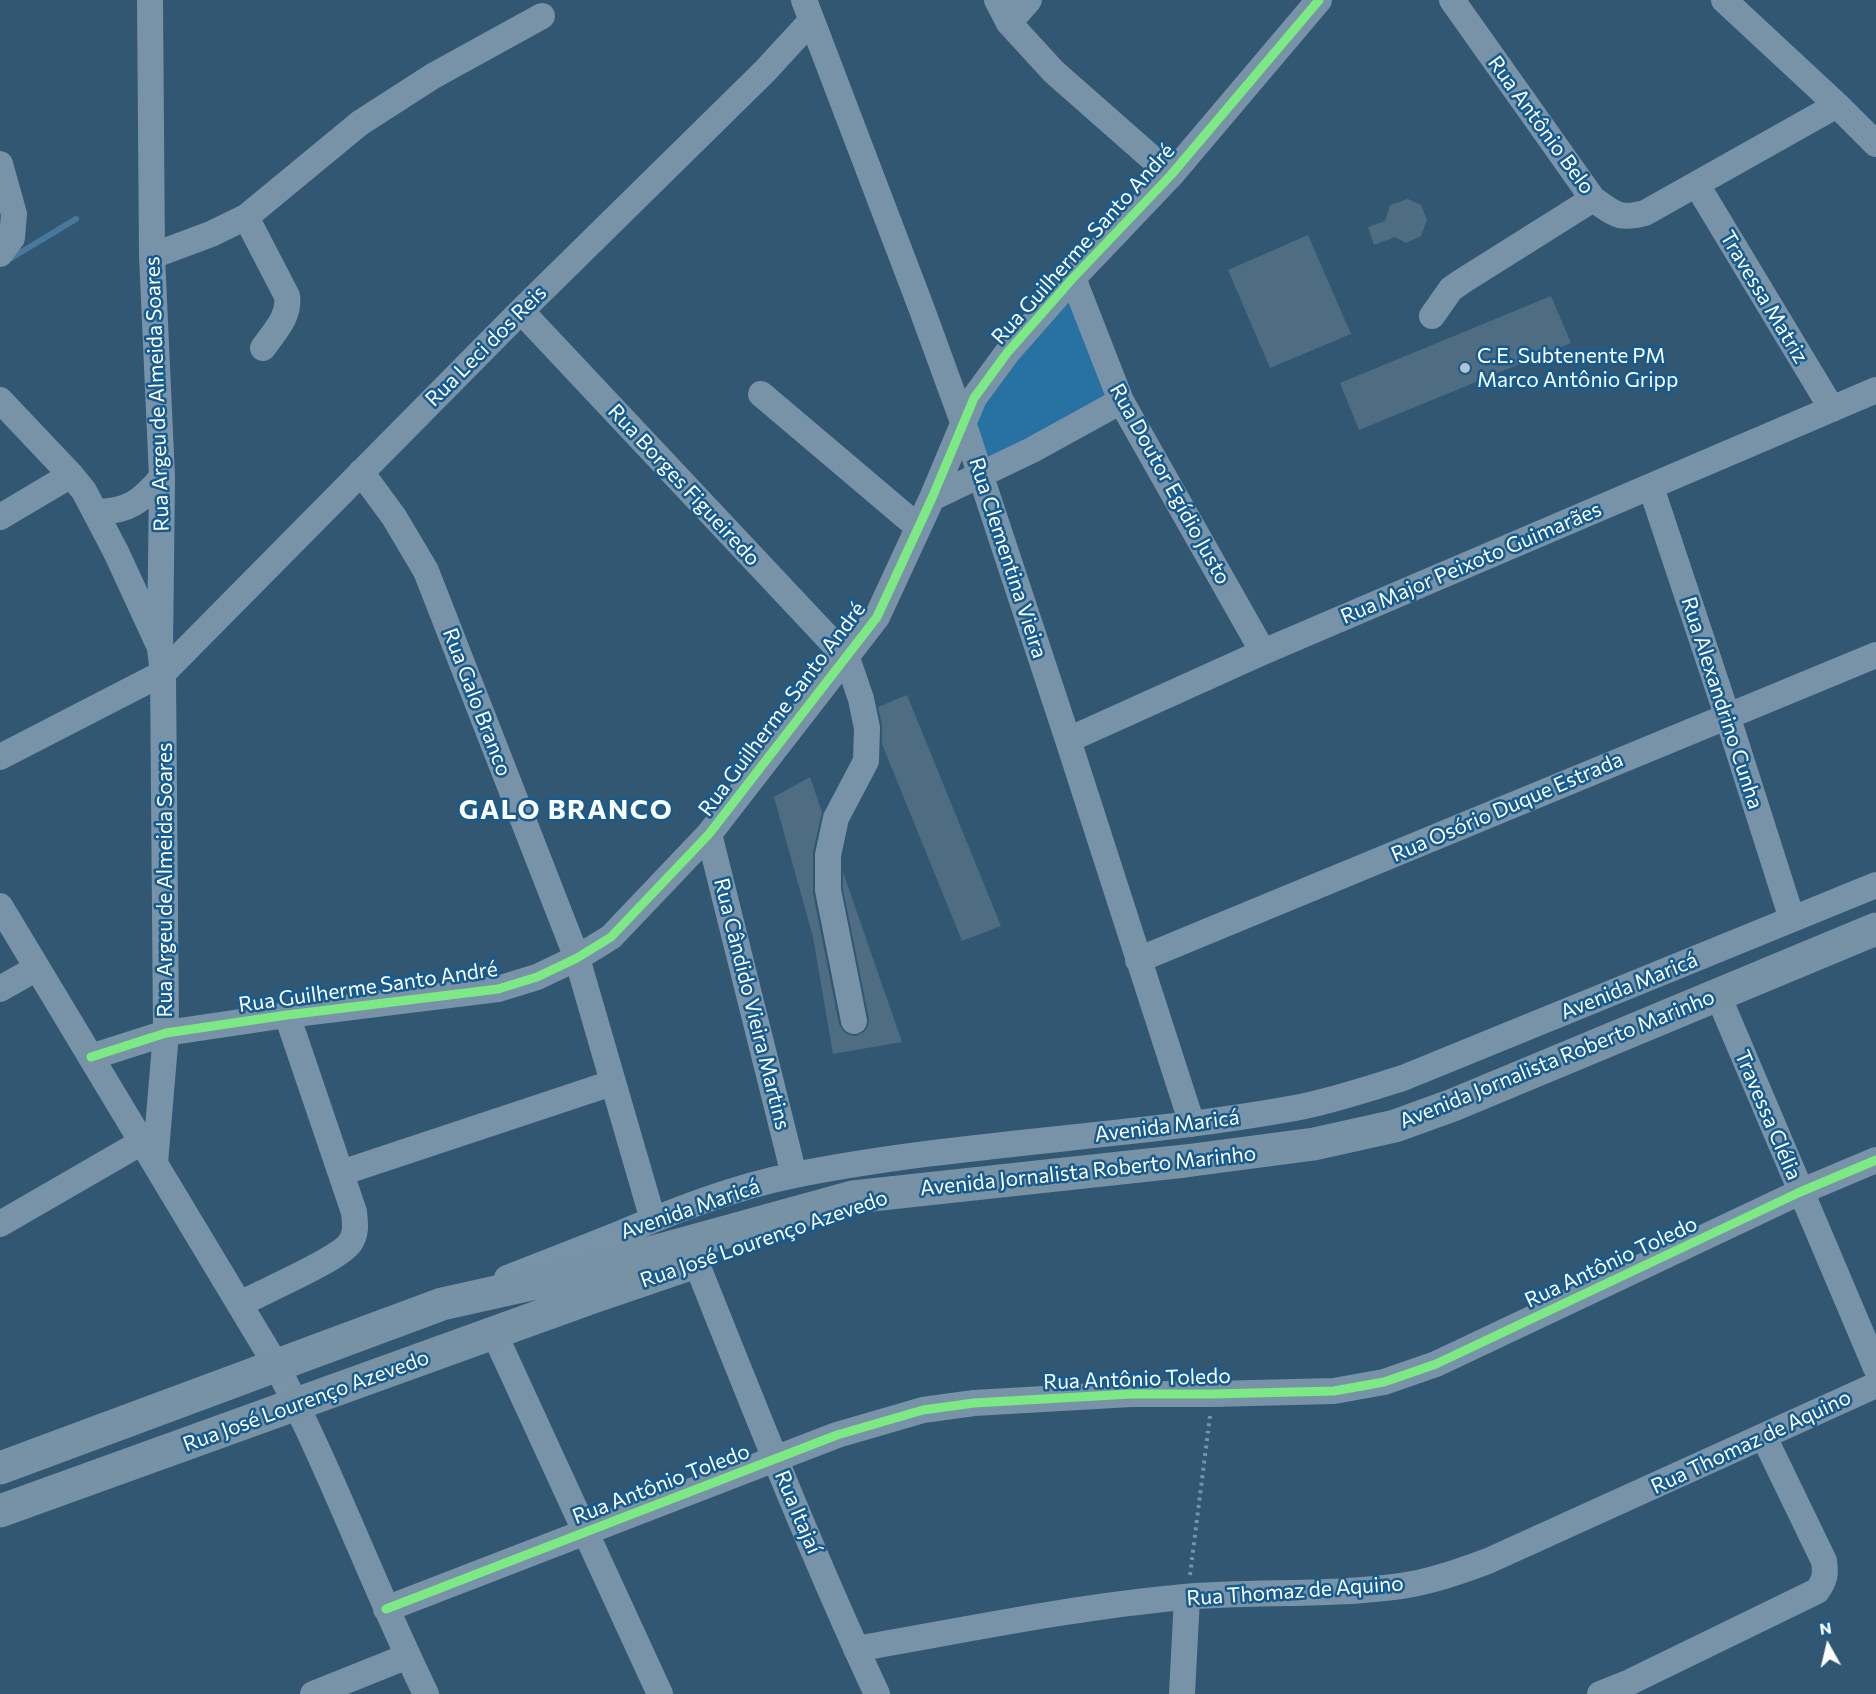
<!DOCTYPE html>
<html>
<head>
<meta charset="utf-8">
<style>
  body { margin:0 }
  #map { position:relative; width:1876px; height:1694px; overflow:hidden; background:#315773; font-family:Commissioner,sans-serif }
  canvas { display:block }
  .north { position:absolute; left:1798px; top:1616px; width:60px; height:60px; -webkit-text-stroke:4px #165b8e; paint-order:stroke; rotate:352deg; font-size:16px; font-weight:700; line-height:24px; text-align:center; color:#fff }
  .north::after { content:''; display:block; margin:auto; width:21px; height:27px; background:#fff; clip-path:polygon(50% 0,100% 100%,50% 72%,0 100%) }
</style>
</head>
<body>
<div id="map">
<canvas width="1876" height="1694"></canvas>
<div class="north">N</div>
</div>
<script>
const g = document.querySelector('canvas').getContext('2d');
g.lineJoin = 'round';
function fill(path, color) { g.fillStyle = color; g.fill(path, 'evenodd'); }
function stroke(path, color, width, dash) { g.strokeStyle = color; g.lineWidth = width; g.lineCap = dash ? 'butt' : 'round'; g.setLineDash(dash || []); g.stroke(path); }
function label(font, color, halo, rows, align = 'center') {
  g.font = font + ' Commissioner,sans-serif'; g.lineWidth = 5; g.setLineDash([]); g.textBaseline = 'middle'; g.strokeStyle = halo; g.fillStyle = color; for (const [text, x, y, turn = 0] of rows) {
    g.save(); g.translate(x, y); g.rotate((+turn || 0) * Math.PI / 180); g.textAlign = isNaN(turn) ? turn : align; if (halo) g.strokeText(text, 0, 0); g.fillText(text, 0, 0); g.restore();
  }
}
fill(new Path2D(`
  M1073,278L1119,396L981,476L971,405Z`), '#2771a3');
stroke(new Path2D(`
  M8,260L76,219`), '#48799d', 6);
fill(new Path2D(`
  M1408,199L1421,205L1427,220L1421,236L1406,243L1395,237L1374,245L1368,227L1385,221L1390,205Z
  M1308,235L1351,334L1270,368L1228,270Z
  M1551,296L1571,343L1359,430L1340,383Z
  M907,695L1001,926L962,941L882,744V725L878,707Z
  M810,777L822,812L813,852V893L839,1024L843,1031L849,1035L856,1036L864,1032L868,1026L869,1019L843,889V872L902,1042L833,1054L813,937L774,797Z`), '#4e6d83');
stroke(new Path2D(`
  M1190,1575L1210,1416`), '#7893a7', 4, [3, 4.5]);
stroke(new Path2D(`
  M150,0L152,256L162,477L160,649L163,673L166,1033L155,1163
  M804,0L921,307L963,422L1068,740L1192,1124
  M997,0L1009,23L1054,72L1171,175
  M1452,0L1593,199C1615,214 1618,220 1645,213L1837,105
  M1724,0L1837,105L1876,144
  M1009,23L1029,0
  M0,164L14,214L12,238L0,254
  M1697,185L1832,409
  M246,217L287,296C290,317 274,332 263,348
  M152,256L211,234L246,217L360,123L433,76L542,16
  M1073,278L1121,401L1263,652
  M521,311L847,658L861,699L867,728L866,761L836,818L828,855V890L854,1021
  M1432,316L1451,289L1461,282L1593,199
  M761,394L918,527
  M0,400L71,475L84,491L116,552L157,641
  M361,472L394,517L426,571L577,958L653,1220
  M1651,487L1727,715L1792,919
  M932,498L1032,450L1121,401
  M96,512C128,512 142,501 162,477
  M0,517L71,475
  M1068,740L1263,652L1876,390
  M0,757L163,673L521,311L765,71L811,21
  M709,834L794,1175
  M0,906L276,1365C332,1471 373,1586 426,1694
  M1138,960L1876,655
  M0,989L37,968
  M1717,993L1876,1368
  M91,1057L166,1033L287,1015L498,989L537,977L577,958L611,937L709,834L877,617L932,498L974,398L1007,353L1073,278L1171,175L1319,0
  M341,1173L612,1083
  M0,1224L142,1142
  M696,1262C754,1407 811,1552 877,1694
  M507,1278C545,1263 582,1249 619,1234C676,1210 734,1187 795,1175C960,1142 1130,1138 1295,1108C1332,1101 1367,1089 1403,1078L1876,885
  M240,1304C262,1292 338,1260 350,1243C357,1233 355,1223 354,1212L287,1015
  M494,1333L660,1694
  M386,1609L837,1435L923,1410L974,1403L1131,1394H1212L1334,1391L1384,1382L1436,1364L1800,1192L1876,1160
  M856,1649C965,1630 1074,1607 1184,1597C1256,1591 1329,1596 1401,1586C1431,1582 1460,1571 1488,1561L1876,1385
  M313,1694L408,1656
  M1182,1694L1187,1597
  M1600,1694L1630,1682L1817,1591C1825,1580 1826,1574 1824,1561L1764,1437`), '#7893a7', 26);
stroke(new Path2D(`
  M0,1468L442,1304L563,1277L853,1197L1185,1161L1314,1144L1395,1126L1453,1105L1876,929
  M0,1511L593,1297L696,1262`), '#7892a5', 33);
stroke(new Path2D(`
  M91,1057L166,1033L287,1015L498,989L537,977L577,958L611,937L709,834L877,617L932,498L974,398L1007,353L1073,278L1171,175L1319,0
  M386,1609L837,1435L923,1410L974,1403L1131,1394H1212L1334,1391L1384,1382L1436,1364L1800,1192L1876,1160`), '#7ce984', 9);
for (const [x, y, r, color] of [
  [1465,368,6,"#b7c4ce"]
]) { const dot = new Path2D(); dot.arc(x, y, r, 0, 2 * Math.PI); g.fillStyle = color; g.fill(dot); stroke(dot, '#165b8e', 2); }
label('21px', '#fff', '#165b8e', [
  ["Rua Antônio Belo",1541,125,54],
  ["Rua Guilherme Santo André",1083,244,-48],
  ["Travessa Matriz",1764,297,59],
  ["Rua Leci dos Reis",486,346,-45],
  ["Rua Argeu de Almeida Soares",157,394,-92],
  ["Rua Doutor Egídio Justo",1170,484,61],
  ["Rua Borges Figueiredo",684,485,47],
  ["Rua Clementina Vieira",1008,558,72],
  ["Rua Major Peixoto Guimarães",1471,563,-23],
  ["Rua Galo Branco",477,702,69],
  ["Rua Alexandrino Cunha",1722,703,72],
  ["Rua Guilherme Santo André",782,709,-53],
  ["Rua Osório Duque Estrada",1507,807,-23],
  ["Rua Argeu de Almeida Soares",165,880,-90],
  ["Avenida Maricá",1629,986,-22],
  ["Rua Guilherme Santo André",368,987,-8],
  ["Rua Cândido Vieira Martins",752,1004,76],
  ["Avenida Jornalista Roberto Marinho",1557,1059,-22],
  ["Travessa Clélia",1768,1115,67],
  ["Avenida Maricá",1167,1126,-7],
  ["Avenida Jornalista Roberto Marinho",1088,1171,-6],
  ["Avenida Maricá",690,1209,-19],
  ["Rua José Lourenço Azevedo",764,1239,-19],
  ["Rua Antônio Toledo",1611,1262,-25],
  ["Rua Antônio Toledo",1137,1379,-2],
  ["Rua José Lourenço Azevedo",306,1401,-20],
  ["Rua Thomaz de Aquino",1751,1442,-25],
  ["Rua Antônio Toledo",661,1484,-21],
  ["Rua Itajaí",798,1512,67],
  ["Rua Thomaz de Aquino",1295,1591,-4]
]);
label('21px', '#fff', '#165b8e', [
  ["C.E. Subtenente PM",1477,356],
  ["Marco Antônio Gripp",1477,380]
], 'left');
g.letterSpacing = '1.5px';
label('bold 27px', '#fff', '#165b8e', [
  ["GALO BRANCO",566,810]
]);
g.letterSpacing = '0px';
</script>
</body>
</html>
